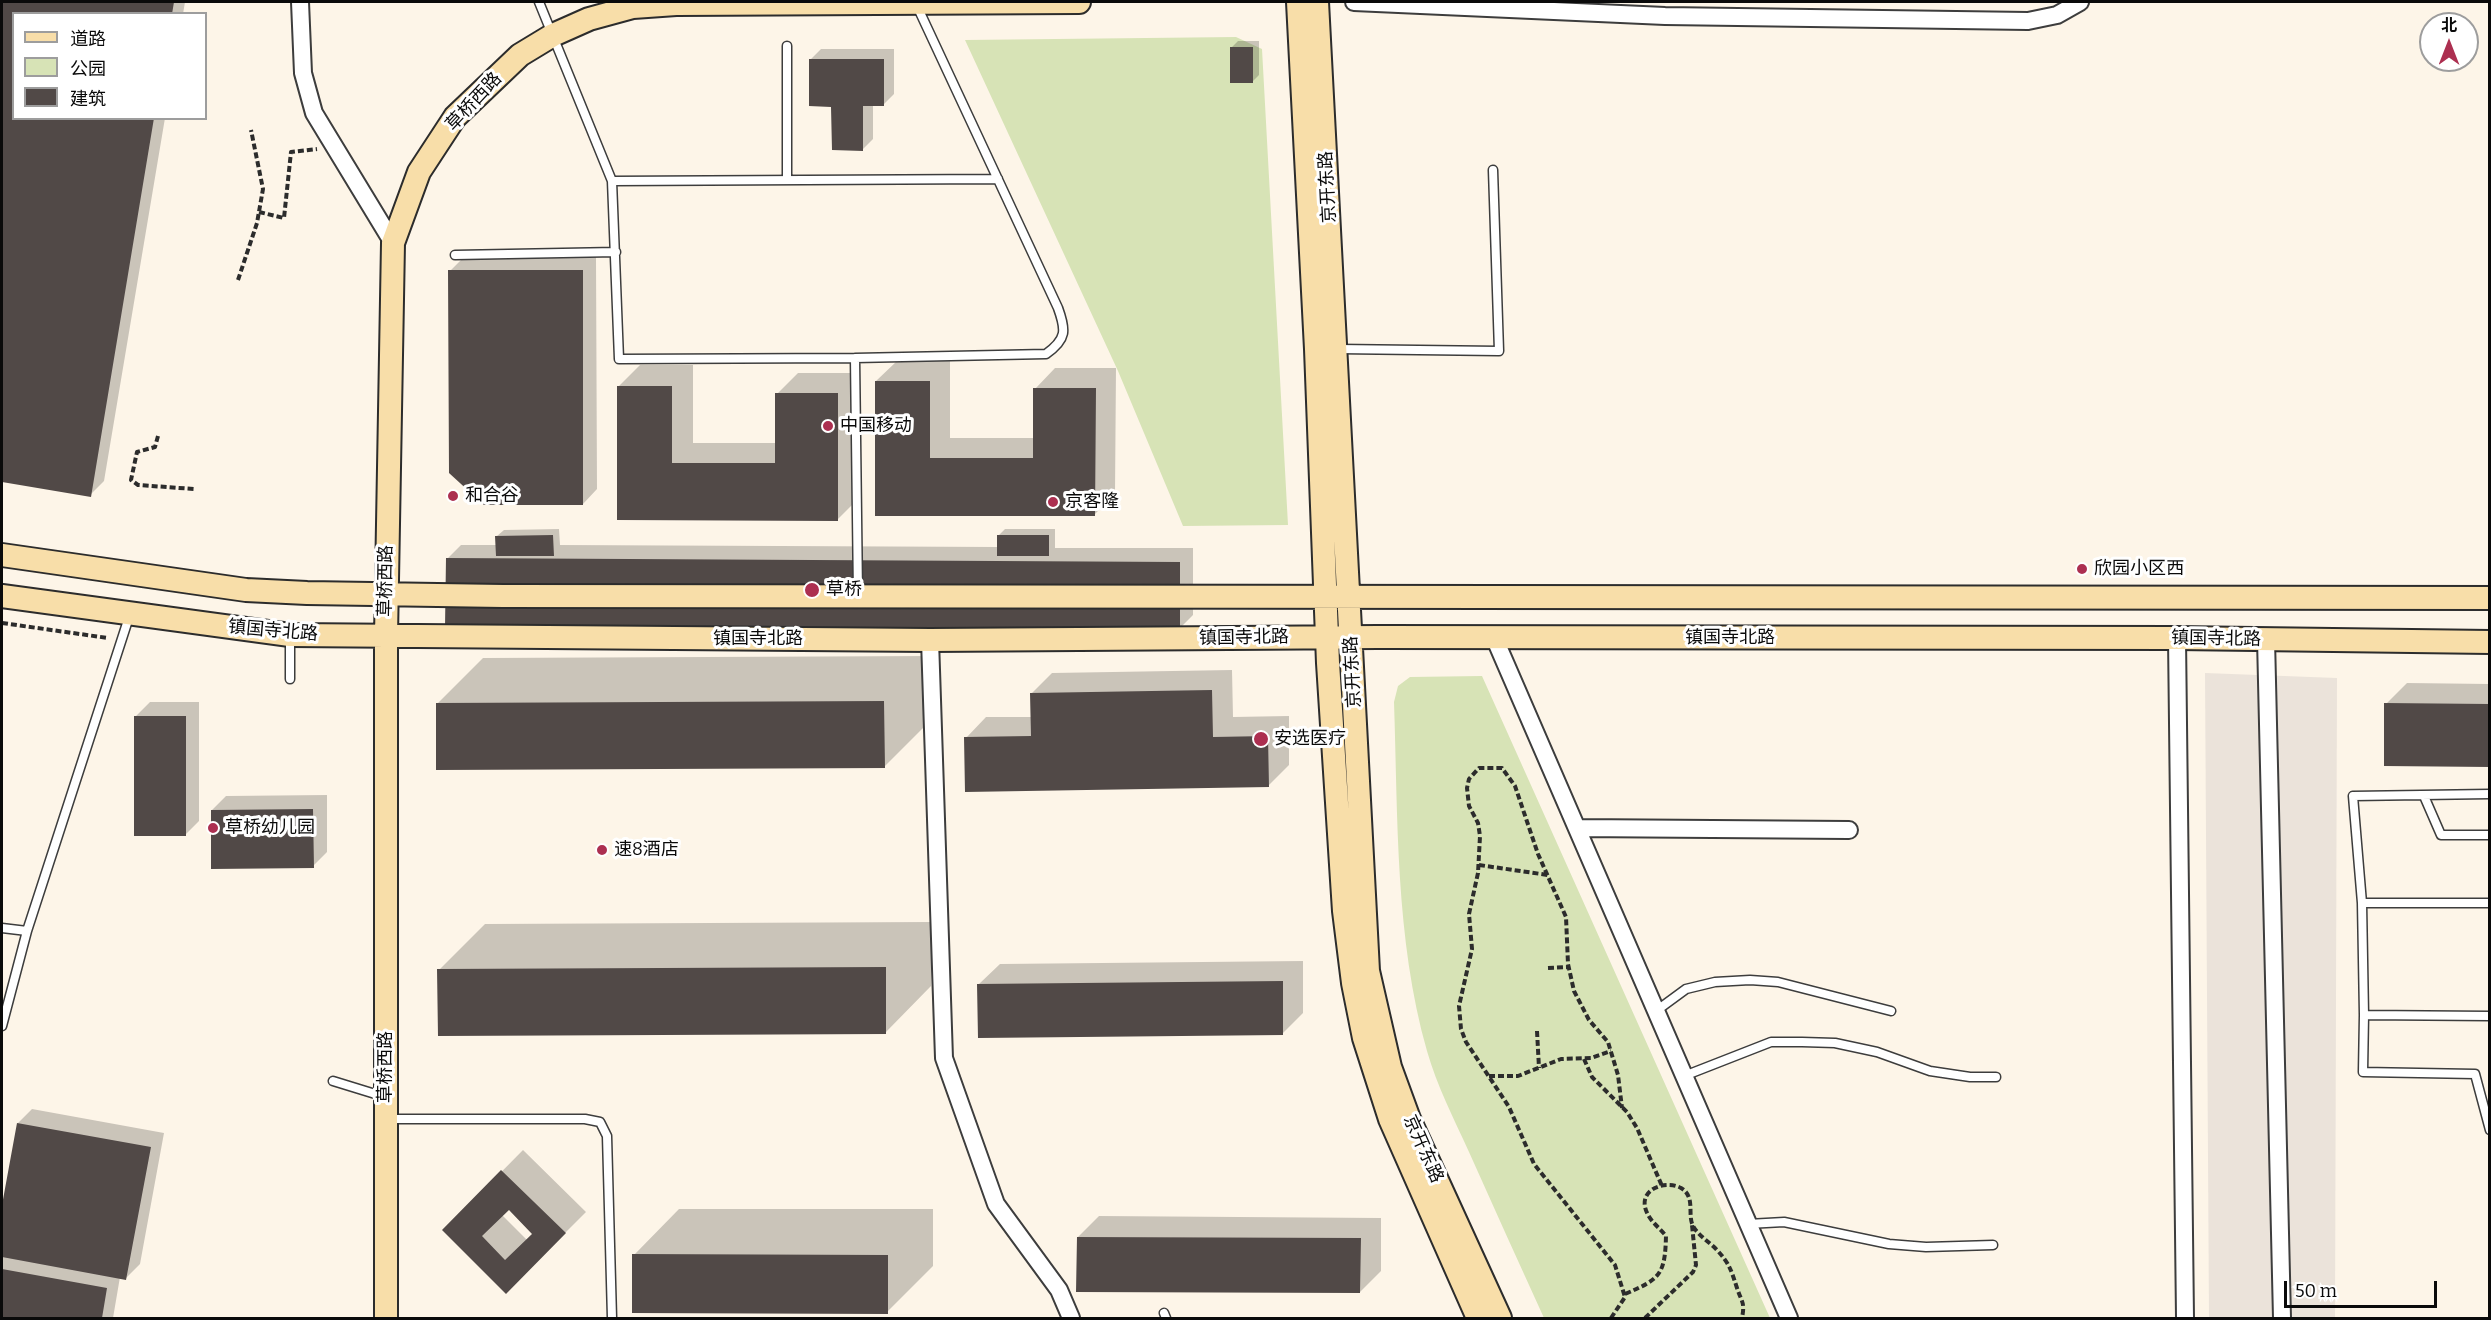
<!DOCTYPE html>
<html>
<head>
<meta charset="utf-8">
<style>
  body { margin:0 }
  #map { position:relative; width:2491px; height:1320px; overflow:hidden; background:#fdf5e8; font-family:Bitter,"Noto Sans SC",serif }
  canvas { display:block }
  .frame { position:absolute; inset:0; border:3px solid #0a0a0a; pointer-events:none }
  .legend { position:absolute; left:12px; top:12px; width:195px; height:108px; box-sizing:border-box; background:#fff; border:2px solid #9d9d9d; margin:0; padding:8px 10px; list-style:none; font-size:18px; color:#0a0a0a }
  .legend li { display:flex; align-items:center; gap:12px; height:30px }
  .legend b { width:30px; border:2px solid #9d9d9d }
  .north { position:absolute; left:2419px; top:12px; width:60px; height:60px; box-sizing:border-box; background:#fff; border:2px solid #9d9d9d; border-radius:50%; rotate:0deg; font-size:16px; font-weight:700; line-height:24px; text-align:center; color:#0a0a0a }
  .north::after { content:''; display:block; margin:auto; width:21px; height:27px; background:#ac2f50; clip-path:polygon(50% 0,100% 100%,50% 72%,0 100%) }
  .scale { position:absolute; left:2284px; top:1281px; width:153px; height:27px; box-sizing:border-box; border:3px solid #0a0a0a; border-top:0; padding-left:8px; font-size:18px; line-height:21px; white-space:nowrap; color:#0a0a0a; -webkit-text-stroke:4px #fff; paint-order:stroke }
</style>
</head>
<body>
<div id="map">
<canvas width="2491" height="1320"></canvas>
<div class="frame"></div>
<ul class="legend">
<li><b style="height:8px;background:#f8dea9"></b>道路</li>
<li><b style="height:16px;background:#d7e3b6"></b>公园</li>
<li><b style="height:16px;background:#514947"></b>建筑</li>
</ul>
<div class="north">北</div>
<div class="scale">50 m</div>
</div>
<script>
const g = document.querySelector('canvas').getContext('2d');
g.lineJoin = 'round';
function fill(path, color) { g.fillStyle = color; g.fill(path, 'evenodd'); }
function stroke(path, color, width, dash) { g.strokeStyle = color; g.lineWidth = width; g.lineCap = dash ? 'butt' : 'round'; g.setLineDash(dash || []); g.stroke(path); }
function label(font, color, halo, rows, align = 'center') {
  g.font = font + ' Bitter,"Noto Sans SC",serif'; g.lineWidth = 6; g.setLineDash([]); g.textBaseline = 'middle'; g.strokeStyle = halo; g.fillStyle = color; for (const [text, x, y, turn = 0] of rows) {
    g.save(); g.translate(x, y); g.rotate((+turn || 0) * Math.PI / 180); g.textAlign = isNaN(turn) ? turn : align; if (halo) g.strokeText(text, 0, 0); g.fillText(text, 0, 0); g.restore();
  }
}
fill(new Path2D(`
  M1236,37L1262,49L1288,525L1183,526L1118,371L965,40Z
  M1482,676L1770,1318H1544C1519,1263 1494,1208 1469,1152C1454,1119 1437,1086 1427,1051C1395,938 1398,819 1394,702L1398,686L1410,677Z`), '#d7e3b6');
fill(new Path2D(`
  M2205,673L2337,678L2335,1318H2209Z`), '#ebe3da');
fill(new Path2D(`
  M2,2H185L183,14H14V118H165L104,481L90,495L2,480Z
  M1238,41H1259V75L1253,81L1231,48Z
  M821,49H894V94L883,105H873V139L863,149L833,105L811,59Z
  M464,257H596L597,489L583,504L450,271Z
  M897,361H950V438H1034L1035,389L1055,368H1116L1115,494L1095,514H876V381Z
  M640,365H693V443H777V394L798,373H858V499L837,520L618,519L619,386Z
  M559,529L560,545L999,547L998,536L1005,529H1055V548H1193V615L1179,629L447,559L461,545H497V536L504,530Z
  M930,656V721L884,767L437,704L483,658Z
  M1232,670L1233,717L1289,716V765L1268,786L966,738L986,717H1032L1031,694L1052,673Z
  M2407,683L2490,684V765L2386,704Z
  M150,702H199V821L185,835L136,716Z
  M327,795V852L313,866L212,810L226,796Z
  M931,922V986L886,1032L439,970L485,924Z
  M1303,961V1013L1283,1033L979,984L1000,964Z
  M32,1109L164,1133L140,1264L126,1278L120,1277L113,1318H2V1213L18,1123Z
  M523,1150L586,1212L506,1292L444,1230ZM509,1208L534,1233L527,1240L502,1215Z
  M679,1209H933V1266L887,1312L634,1255Z
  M1099,1216L1381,1218V1271L1360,1292L1078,1237Z`), '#0003');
fill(new Path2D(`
  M2,2H174L172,14H14V118H154L91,497L2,482Z
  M1230,47H1253V83H1230Z
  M809,59H884V106H863V151L832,150L831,107L809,106Z
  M448,270H583V505H484L449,473Z
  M875,381H930V458H1033V388H1096L1095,516H875Z
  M617,386H672V463H775V393H838V521L617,520Z
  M553,535L554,556H496L495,536Z
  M997,535H1049V556H997Z
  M446,558L1180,562V631L445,627Z
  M1212,690L1213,737L1268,736L1269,787L965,792L964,737L1031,736L1030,693Z
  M884,701L885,768L436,770V703Z
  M2384,703L2490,704V767L2384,766Z
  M134,716H186V836H134Z
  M313,809L314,868L211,869V810Z
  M886,967V1034L438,1036L437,969Z
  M1283,981V1035L978,1038L977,984Z
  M17,1123L151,1147L126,1280L2,1257V1205Z
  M501,1170L566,1233L506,1294L442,1230ZM509,1210L532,1234L505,1260L482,1236Z
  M1077,1237L1361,1238L1360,1293L1076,1292Z
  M632,1254L888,1255V1314L632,1313Z
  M2,1269L107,1288L102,1318H2Z`), '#514947');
const lane = new Path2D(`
  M539,2L612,181L619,359L855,358L1046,354C1067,339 1066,330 1058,308L917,6
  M787,46V180
  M612,181L998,179
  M455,255L616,252
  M1338,349L1499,351L1493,170
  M855,358L858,595
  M290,636V679
  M2424,796L2441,835H2490
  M2362,903L2353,796L2490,794
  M2,928L27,931L130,614
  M1656,1011L1686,989L1715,982L1750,980L1778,982L1891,1011
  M2364,1015L2362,903H2490
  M2490,1016L2364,1015L2363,1072L2475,1074L2490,1130
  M2,1026L27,931
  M1684,1076L1771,1042H1802L1835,1043L1877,1052L1930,1071L1970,1077H1996
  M333,1081L385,1097
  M388,1119H585L600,1122L607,1136L612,1318
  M1748,1224L1784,1222L1889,1244L1926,1247L1993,1245
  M1164,1313L1166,1318`);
const street = new Path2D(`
  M300,2L303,73L314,113L393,243
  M1354,2L1665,16L2028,21L2057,15L2080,2
  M1494,637L1789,1318
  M2177,638L2185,1318
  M2266,639L2282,1318
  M930,640L944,1058L996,1204L1059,1290L1071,1318
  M1577,828L1849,830`);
const secondary = new Path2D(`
  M1298,2L1316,349L1328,663L1344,911L1353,983L1364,1038L1390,1119L1478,1318
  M1317,2L1368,971L1390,1067L1409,1119L1500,1318
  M2,555L246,590L307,593L503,596L2490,598
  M2,596L290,635L930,640L1378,637L2177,638L2490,642
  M386,1318V636L393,243L419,172L455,117L520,55L553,35L589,19L633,7L676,4L1079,2`);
stroke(lane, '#3d3d3d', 11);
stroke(street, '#3d3d3d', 20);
stroke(secondary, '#2c2c2c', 26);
stroke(new Path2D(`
  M259,212L284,218L291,152L317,149
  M238,280L257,223L263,189L251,130
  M158,436L155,447L137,452L131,480L138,485L194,489
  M2,623L108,638
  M1479,865L1548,875
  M1548,968L1569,967
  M1537,1031L1539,1068
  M1584,1059L1592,1077L1627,1112L1637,1128L1662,1186
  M1489,1076H1518L1561,1059L1591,1058L1611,1051
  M1625,1294C1660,1279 1665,1275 1666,1236C1658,1226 1648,1220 1645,1207C1641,1188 1667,1180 1681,1188C1696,1197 1687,1214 1693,1226C1698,1235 1709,1242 1716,1249C1730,1264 1731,1270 1737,1288C1742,1303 1745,1302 1742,1318
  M1611,1318L1625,1297L1615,1265L1534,1164L1509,1107L1466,1042L1461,1029L1459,1006L1472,949L1469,914L1478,873L1480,836L1478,823L1469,806L1467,788L1469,779L1479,768H1502L1515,786L1538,854L1566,917L1568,964L1574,991L1589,1020L1608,1042L1618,1075L1622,1108
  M1645,1318L1693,1272L1696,1265L1692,1225`), '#2c2c2c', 4, [6, 3]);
stroke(lane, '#fff', 8);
stroke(street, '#fff', 16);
stroke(secondary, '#f8dea9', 22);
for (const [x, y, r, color] of [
  [828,426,6,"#ac2f50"],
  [453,496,6,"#ac2f50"],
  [1053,502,6,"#ac2f50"],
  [2082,569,6,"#ac2f50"],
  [812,590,8,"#ac2f50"],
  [1261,739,8,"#ac2f50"],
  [213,828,6,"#ac2f50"],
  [602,850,6,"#ac2f50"]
]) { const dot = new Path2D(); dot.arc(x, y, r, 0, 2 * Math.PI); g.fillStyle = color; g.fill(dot); stroke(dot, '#fff', 2); }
label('18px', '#0a0a0a', '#fff', [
  ["草桥西路",474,102,-47],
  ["京开东路",1328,187,-93],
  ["草桥西路",386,581,-89],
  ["镇国寺北路",273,631,5],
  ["镇国寺北路",1244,638,-1],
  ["镇国寺北路",1730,638],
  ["镇国寺北路",758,639],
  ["镇国寺北路",2216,639,1],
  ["京开东路",1353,672,-93],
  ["草桥西路",386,1067,-90],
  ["京开东路",1423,1149,66]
]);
label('18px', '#0a0a0a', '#fff', [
  ["中国移动",840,426],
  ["和合谷",465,496],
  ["京客隆",1065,502],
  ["欣园小区西",2094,569],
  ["草桥",826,590],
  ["安选医疗",1274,739],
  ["草桥幼儿园",225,828],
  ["速8酒店",614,850]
], 'left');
</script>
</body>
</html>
